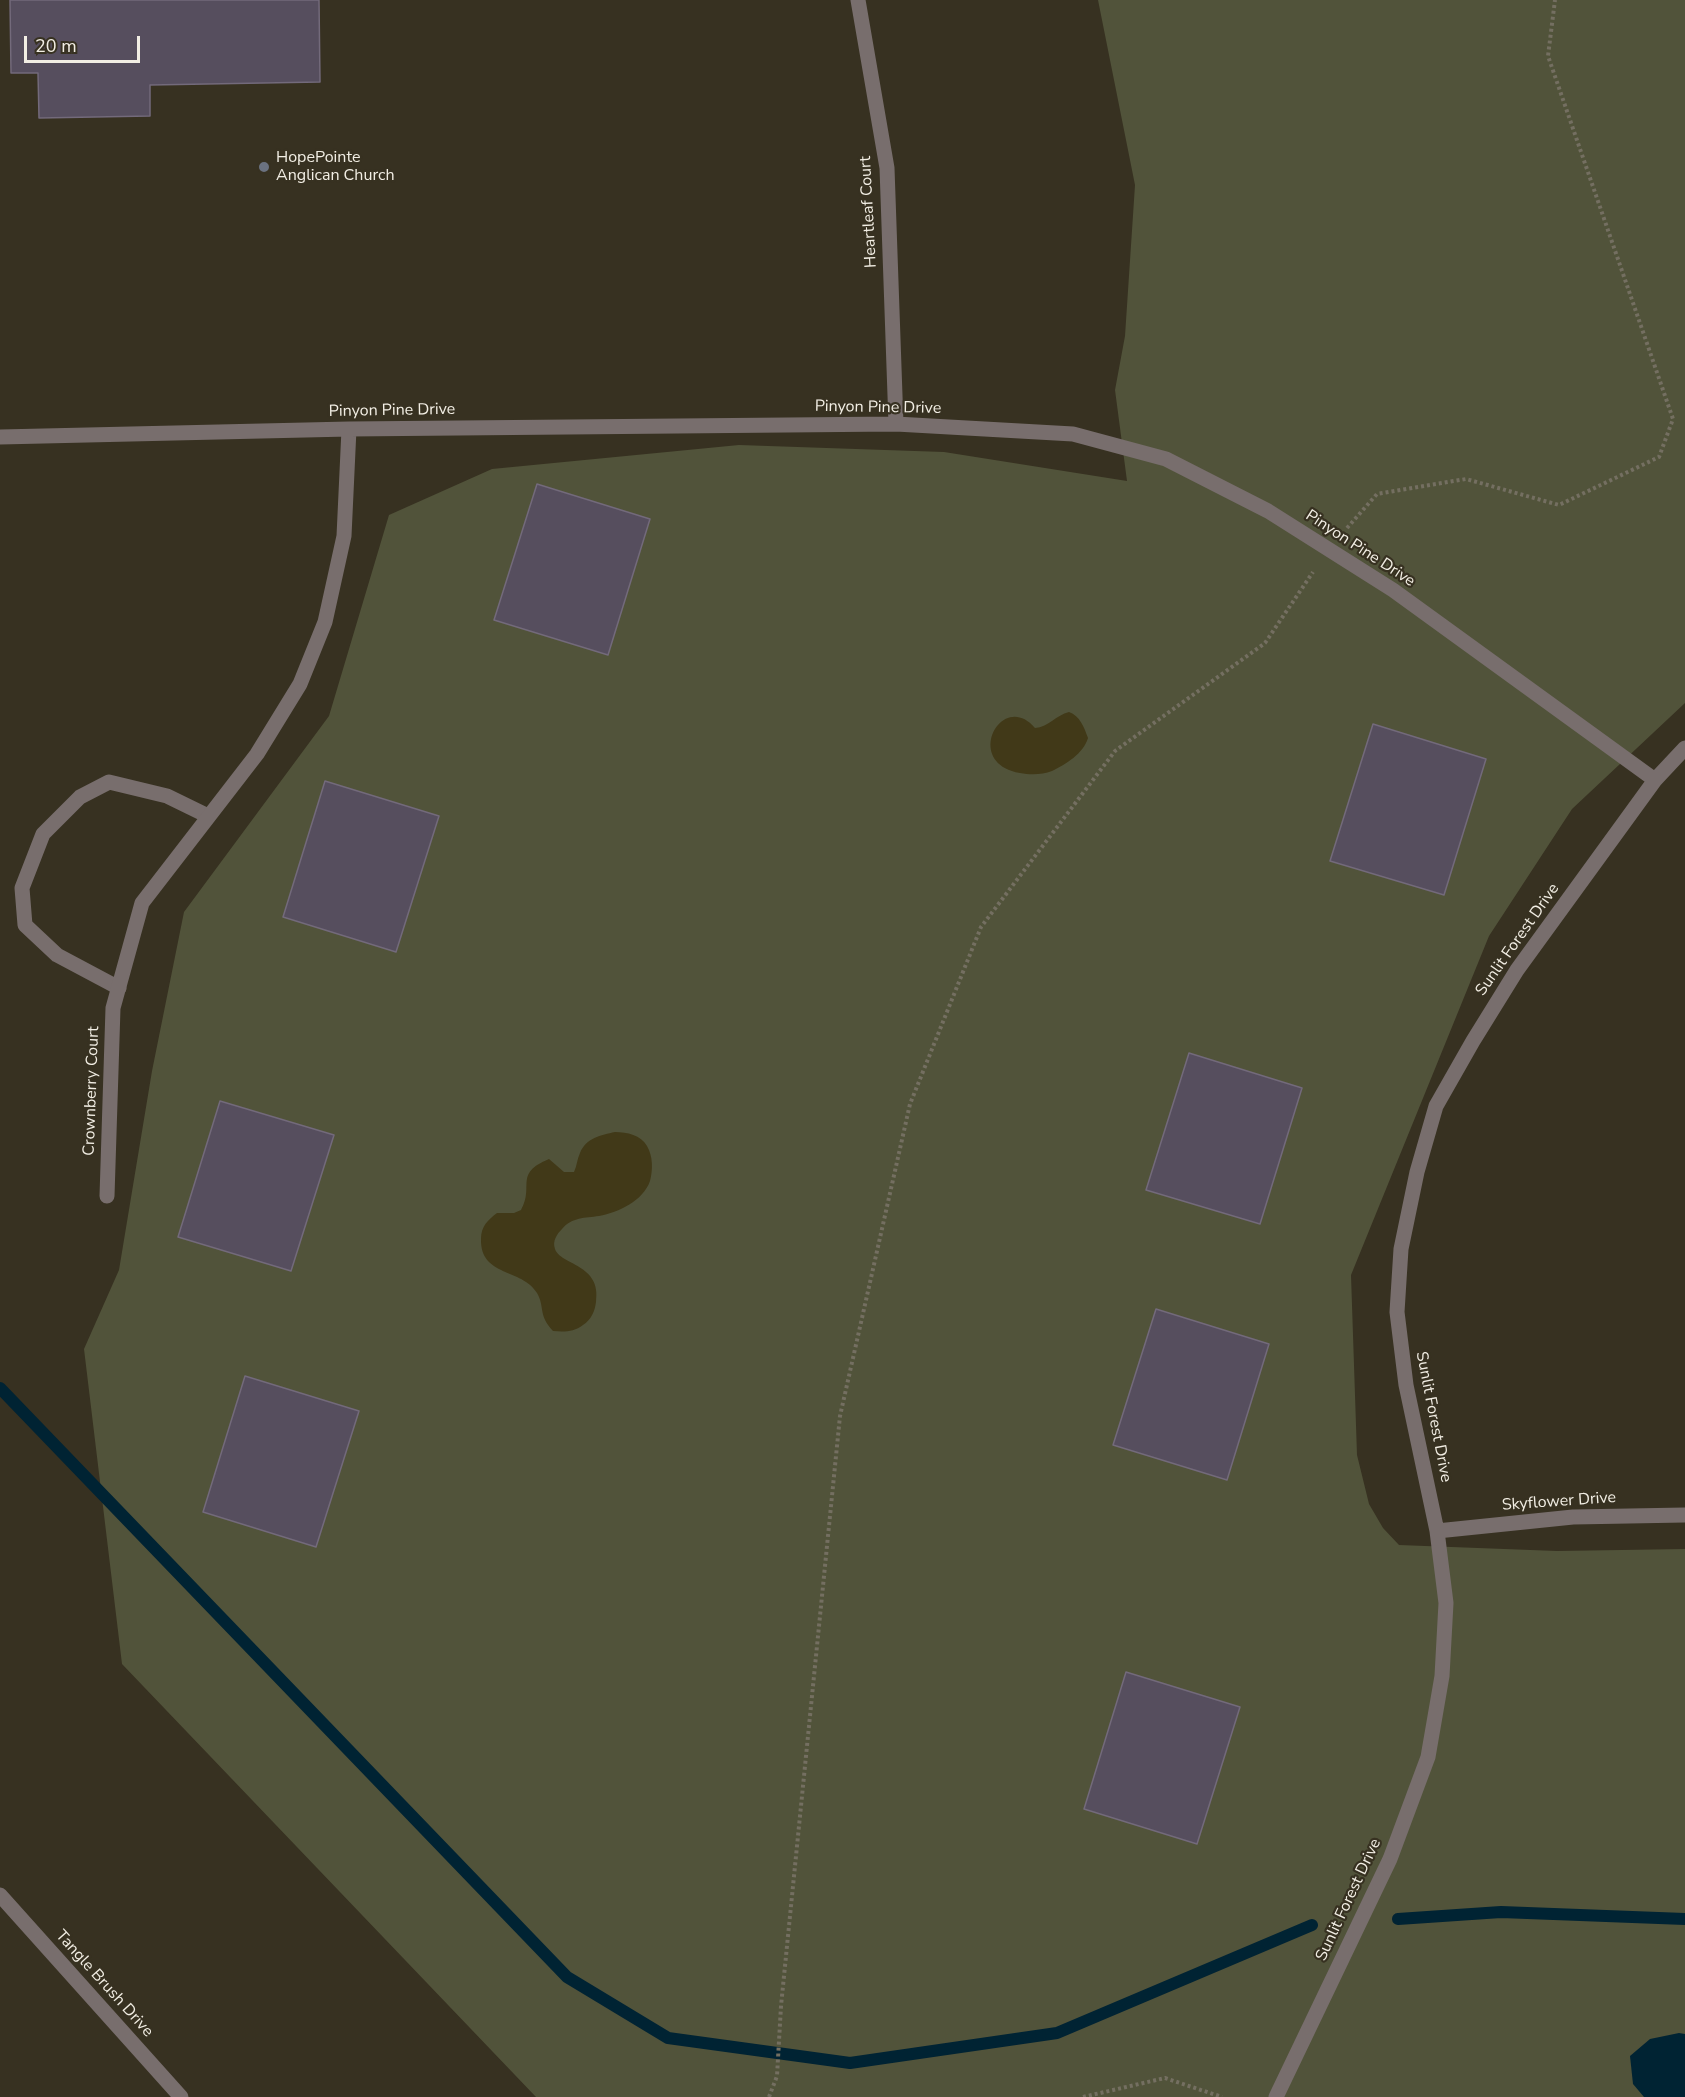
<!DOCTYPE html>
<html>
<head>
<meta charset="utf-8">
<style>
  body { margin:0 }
  #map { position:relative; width:1685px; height:2097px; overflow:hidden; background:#373121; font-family:"Nunito Sans",sans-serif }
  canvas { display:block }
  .scale { position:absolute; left:24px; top:36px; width:116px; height:27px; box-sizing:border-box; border:3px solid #f2eee4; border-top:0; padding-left:8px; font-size:18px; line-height:21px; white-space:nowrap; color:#f2eee4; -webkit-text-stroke:4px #373121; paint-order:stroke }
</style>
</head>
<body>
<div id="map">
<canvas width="1685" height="2097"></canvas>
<div class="scale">20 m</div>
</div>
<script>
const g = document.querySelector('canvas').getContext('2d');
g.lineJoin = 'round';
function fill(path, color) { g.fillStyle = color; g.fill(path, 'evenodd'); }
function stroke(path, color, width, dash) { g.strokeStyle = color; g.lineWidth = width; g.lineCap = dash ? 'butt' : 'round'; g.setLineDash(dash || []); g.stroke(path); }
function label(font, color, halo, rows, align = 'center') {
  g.font = font + ' "Nunito Sans",sans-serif'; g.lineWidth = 4.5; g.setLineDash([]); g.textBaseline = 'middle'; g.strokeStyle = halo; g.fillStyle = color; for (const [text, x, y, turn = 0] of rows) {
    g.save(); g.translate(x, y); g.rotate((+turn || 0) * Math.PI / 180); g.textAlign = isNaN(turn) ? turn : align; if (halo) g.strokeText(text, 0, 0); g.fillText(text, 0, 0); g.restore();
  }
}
fill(new Path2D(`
  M1098,0H1685V703L1572,809L1489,936L1351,1275L1357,1455L1369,1504L1383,1528L1399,1545L1557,1551L1685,1549V2097H536L122,1664L84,1349L119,1270L152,1071L184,912L329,716L389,515L492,469L739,445L944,452L1127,481L1115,390L1125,336L1135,185Z`), '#51533a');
fill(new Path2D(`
  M1069,712C1080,716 1084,727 1088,738C1083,754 1066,764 1052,771C1042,775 1030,775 1020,773C962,763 1002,689 1035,728C1049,727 1056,715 1069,712Z
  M615,1132C627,1132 641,1135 647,1146C653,1156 653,1170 650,1181C643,1201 619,1212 599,1216C585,1218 572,1217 562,1229C557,1234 552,1241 555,1249C560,1265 602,1264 596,1302C595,1311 591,1320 583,1325C574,1332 564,1332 553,1331C538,1315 545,1307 537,1293C522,1268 480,1277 481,1239C481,1226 488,1220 497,1213H514L521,1210C535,1186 513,1174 549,1159L564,1172H574C577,1166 577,1159 580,1153C586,1138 601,1135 615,1132Z`), '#413918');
fill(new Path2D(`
  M1679,2033L1685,2034V2097H1644L1633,2084L1630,2056L1650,2039Z`), '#002333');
stroke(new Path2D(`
  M0,1388L567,1977L668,2038L850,2063L1057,2033L1312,1925
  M1398,1919L1501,1912L1685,1919`), '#002333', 12);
const building = new Path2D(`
  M10,0H319L320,82L150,85V116L39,118L38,73H11Z
  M537,484L650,519L608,655L494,620Z
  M1373,724L1486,759L1444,895L1330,861Z
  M325,781L439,816L396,952L283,917Z
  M1189,1053L1302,1088L1260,1224L1146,1190Z
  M220,1101L334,1135L291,1271L178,1237Z
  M1156,1309L1269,1344L1227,1480L1113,1445Z
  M245,1376L359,1411L316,1547L203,1512Z
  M1126,1672L1240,1707L1197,1844L1084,1809Z`);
fill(building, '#564e5e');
stroke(building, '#736a7b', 1.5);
stroke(new Path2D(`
  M1347,528L1377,494L1466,479L1559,505L1659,457L1673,419L1548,56L1555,0
  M769,2097L777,2076L781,2006L840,1416L910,1104L981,927L1115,751L1265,643L1313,572
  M1083,2097L1165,2078L1222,2097`), '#746f61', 4, [3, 3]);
stroke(new Path2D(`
  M119,988L57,955L25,925L22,888L43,834L80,797L109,782L167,796L208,816`), '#786e6d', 15);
stroke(new Path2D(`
  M858,0L887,168L896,424
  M0,437L349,429L896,424L1073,434L1166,459L1268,511L1393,590L1655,780
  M107,1196L113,1008L142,903L257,754L300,684L325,622L344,536L349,429
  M1437,1531L1573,1517L1685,1515
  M0,1895L181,2097
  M1276,2097L1390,1859L1428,1757L1442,1676L1446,1603L1437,1531L1406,1385L1397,1312L1401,1249L1417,1172L1436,1106L1473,1041L1517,970L1655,780L1685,748`), '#786e6d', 15);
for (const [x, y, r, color] of [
  [264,167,6,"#6b7280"]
]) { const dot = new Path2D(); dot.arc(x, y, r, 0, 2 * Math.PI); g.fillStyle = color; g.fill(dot); stroke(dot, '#373121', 2); }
label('16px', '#f2eee4', '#373121', [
  ["HopePointe",276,158],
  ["Anglican Church",276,176]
], 'left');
label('16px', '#f2eee4', '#373121', [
  ["Heartleaf Court",869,212,-93],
  ["Pinyon Pine Drive",878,408,1],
  ["Pinyon Pine Drive",392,411,-1],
  ["Pinyon Pine Drive",1360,549,33],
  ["Sunlit Forest Drive",1518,940,-55],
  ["Crownberry Court",92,1091,-88],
  ["Sunlit Forest Drive",1433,1417,79],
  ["Skyflower Drive",1559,1502,-4],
  ["Sunlit Forest Drive",1349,1900,-65],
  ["Tangle Brush Drive",104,1984,48]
]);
</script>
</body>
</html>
